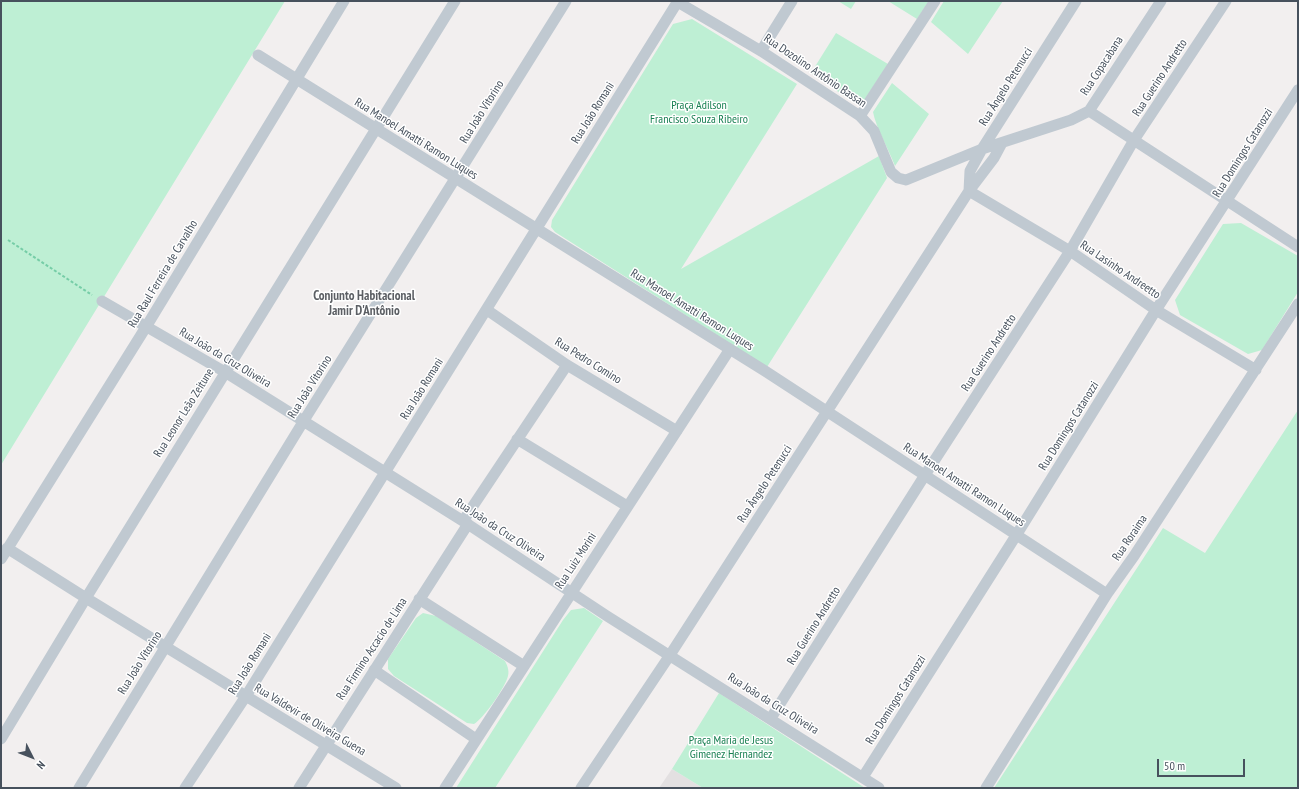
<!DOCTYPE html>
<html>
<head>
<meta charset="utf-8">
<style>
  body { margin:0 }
  #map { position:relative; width:1299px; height:789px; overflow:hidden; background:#f2efef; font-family:"PT Sans Narrow",sans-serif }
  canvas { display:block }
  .frame { position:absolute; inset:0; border:2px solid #47515d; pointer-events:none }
  .north { position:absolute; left:12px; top:737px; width:40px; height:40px; -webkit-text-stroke:3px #fff; paint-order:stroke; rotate:132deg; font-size:11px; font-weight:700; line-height:16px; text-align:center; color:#47515d }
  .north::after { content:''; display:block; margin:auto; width:14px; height:18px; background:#47515d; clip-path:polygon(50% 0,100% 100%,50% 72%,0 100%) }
  .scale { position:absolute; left:1157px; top:759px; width:88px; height:18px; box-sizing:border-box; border:2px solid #47515d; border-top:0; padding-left:5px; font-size:12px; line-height:14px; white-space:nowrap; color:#47515d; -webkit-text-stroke:3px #fff; paint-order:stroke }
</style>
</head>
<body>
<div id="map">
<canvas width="1299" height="789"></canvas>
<div class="frame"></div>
<div class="north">N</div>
<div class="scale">50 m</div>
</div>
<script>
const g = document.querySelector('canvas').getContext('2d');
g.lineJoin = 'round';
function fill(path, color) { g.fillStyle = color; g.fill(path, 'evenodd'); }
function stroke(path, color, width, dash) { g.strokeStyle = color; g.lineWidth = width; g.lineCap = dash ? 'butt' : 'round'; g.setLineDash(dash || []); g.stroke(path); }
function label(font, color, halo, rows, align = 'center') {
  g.font = font + ' "PT Sans Narrow",sans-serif'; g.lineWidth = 3; g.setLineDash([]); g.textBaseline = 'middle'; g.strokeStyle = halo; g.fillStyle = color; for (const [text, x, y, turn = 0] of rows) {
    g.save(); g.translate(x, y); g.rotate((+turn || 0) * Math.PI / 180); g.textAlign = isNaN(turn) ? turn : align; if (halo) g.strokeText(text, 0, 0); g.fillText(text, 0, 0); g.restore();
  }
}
fill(new Path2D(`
  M672,769L703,788H659Z`), '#e3e0e1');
fill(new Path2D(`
  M1,1H285L1,465Z
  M838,1H856L851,9Z
  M888,1H929L917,19Z
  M944,1H1003L968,54L931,22Z
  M692,19L797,84L681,269L879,156L887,178L767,367L555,232L551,227L552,220L673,24Z
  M836,33L888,64L865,99L860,103L853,102L811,73Z
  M892,83L929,114L895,166C889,150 876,128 873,112Z
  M1241,223L1298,256V292L1262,350L1248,354L1180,315L1175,300L1223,224Z
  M1298,410V788H994L1163,528L1205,553Z
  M584,608L603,621L495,788H456L563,620L571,610Z
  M423,613L436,616L505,661C508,667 510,672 507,679C503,690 484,718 474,724L467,723L394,676L388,669V659L416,618Z
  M719,693L865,788H703L672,769Z`), '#beefd4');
stroke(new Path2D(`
  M8,240L92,295`), '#76cda7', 2, [3, 2]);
stroke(new Path2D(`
  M676,1L761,51L860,116L874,131L891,172L898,178L906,180L982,149L1071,120L1089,111L1161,1
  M761,51L792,1
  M258,55L765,371L1107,594
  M1089,111L1298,247
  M860,116L935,1
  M1002,143L994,158L969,191L1070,251L1156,310L1256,370
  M102,301L225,372L463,521L607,616L879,788
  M487,310L567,365L677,431
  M517,439L627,506
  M463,521L567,365
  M7,548L86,598L396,788
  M1,559L146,327L344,1
  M419,599L524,666
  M374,670L476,739
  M771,718L925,475L1070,251L1134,140L1226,1
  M1,739L86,598L455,1
  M863,777L1017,534L1156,310L1298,90
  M79,788L303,422L566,1
  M185,788L246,696L678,1
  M299,788L468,524
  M445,788L730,349
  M581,788L670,655L969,191L970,171L982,149L1076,1
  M986,788L1107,594L1134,556L1298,304`), '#c0c9d1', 11);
label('12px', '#47515d', '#fff', [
  ["Rua Copacabana",1102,66,-57],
  ["Rua Dozolino Antônio Bassan",815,71,34],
  ["Rua Guerino Andretto",1160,78,-57],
  ["Rua Ângelo Petenucci",1006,87,-58],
  ["Rua João Vitorino",482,112,-58],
  ["Rua João Romani",593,113,-58],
  ["Rua Manoel Amatti Ramon Luques",416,139,32],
  ["Rua Domingos Catanozzi",1243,153,-58],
  ["Rua Lasinho Andreetto",1120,270,34],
  ["Rua Raul Ferreira de Carvalho",163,274,-59],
  ["Rua Manoel Amatti Ramon Luques",692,310,32],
  ["Rua Guerino Andretto",989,353,-57],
  ["Rua João da Cruz Oliveira",225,358,31],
  ["Rua Pedro Comino",588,361,32],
  ["Rua João Vitorino",310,387,-58],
  ["Rua João Romani",422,389,-58],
  ["Rua Leonor Leão Zeitune",184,413,-58],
  ["Rua Domingos Catanozzi",1069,426,-58],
  ["Rua Ângelo Petenucci",765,484,-57],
  ["Rua Manoel Amatti Ramon Luques",964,485,33],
  ["Rua João da Cruz Oliveira",500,530,33],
  ["Rua Roraima",1130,538,-56],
  ["Rua Luiz Morini",576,561,-57],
  ["Rua Guerino Andretto",814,626,-58],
  ["Rua Firmino Accacio de Lima",372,649,-57],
  ["Rua João Vitorino",140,663,-58],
  ["Rua João Romani",250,664,-58],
  ["Rua Domingos Catanozzi",896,700,-58],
  ["Rua João da Cruz Oliveira",773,704,32],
  ["Rua Valdevir de Oliveira Guena",310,720,31]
]);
label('12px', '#177f51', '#fff', [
  ["Praça Adilson",699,106],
  ["Francisco Souza Ribeiro",699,120],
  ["Praça Maria de Jesus",731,741],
  ["Gimenez Hernandez",731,755]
]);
label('bold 13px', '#5c5f64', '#fff', [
  ["Conjunto Habitacional",364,296],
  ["Jamir D'Antônio",364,311]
]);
</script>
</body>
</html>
